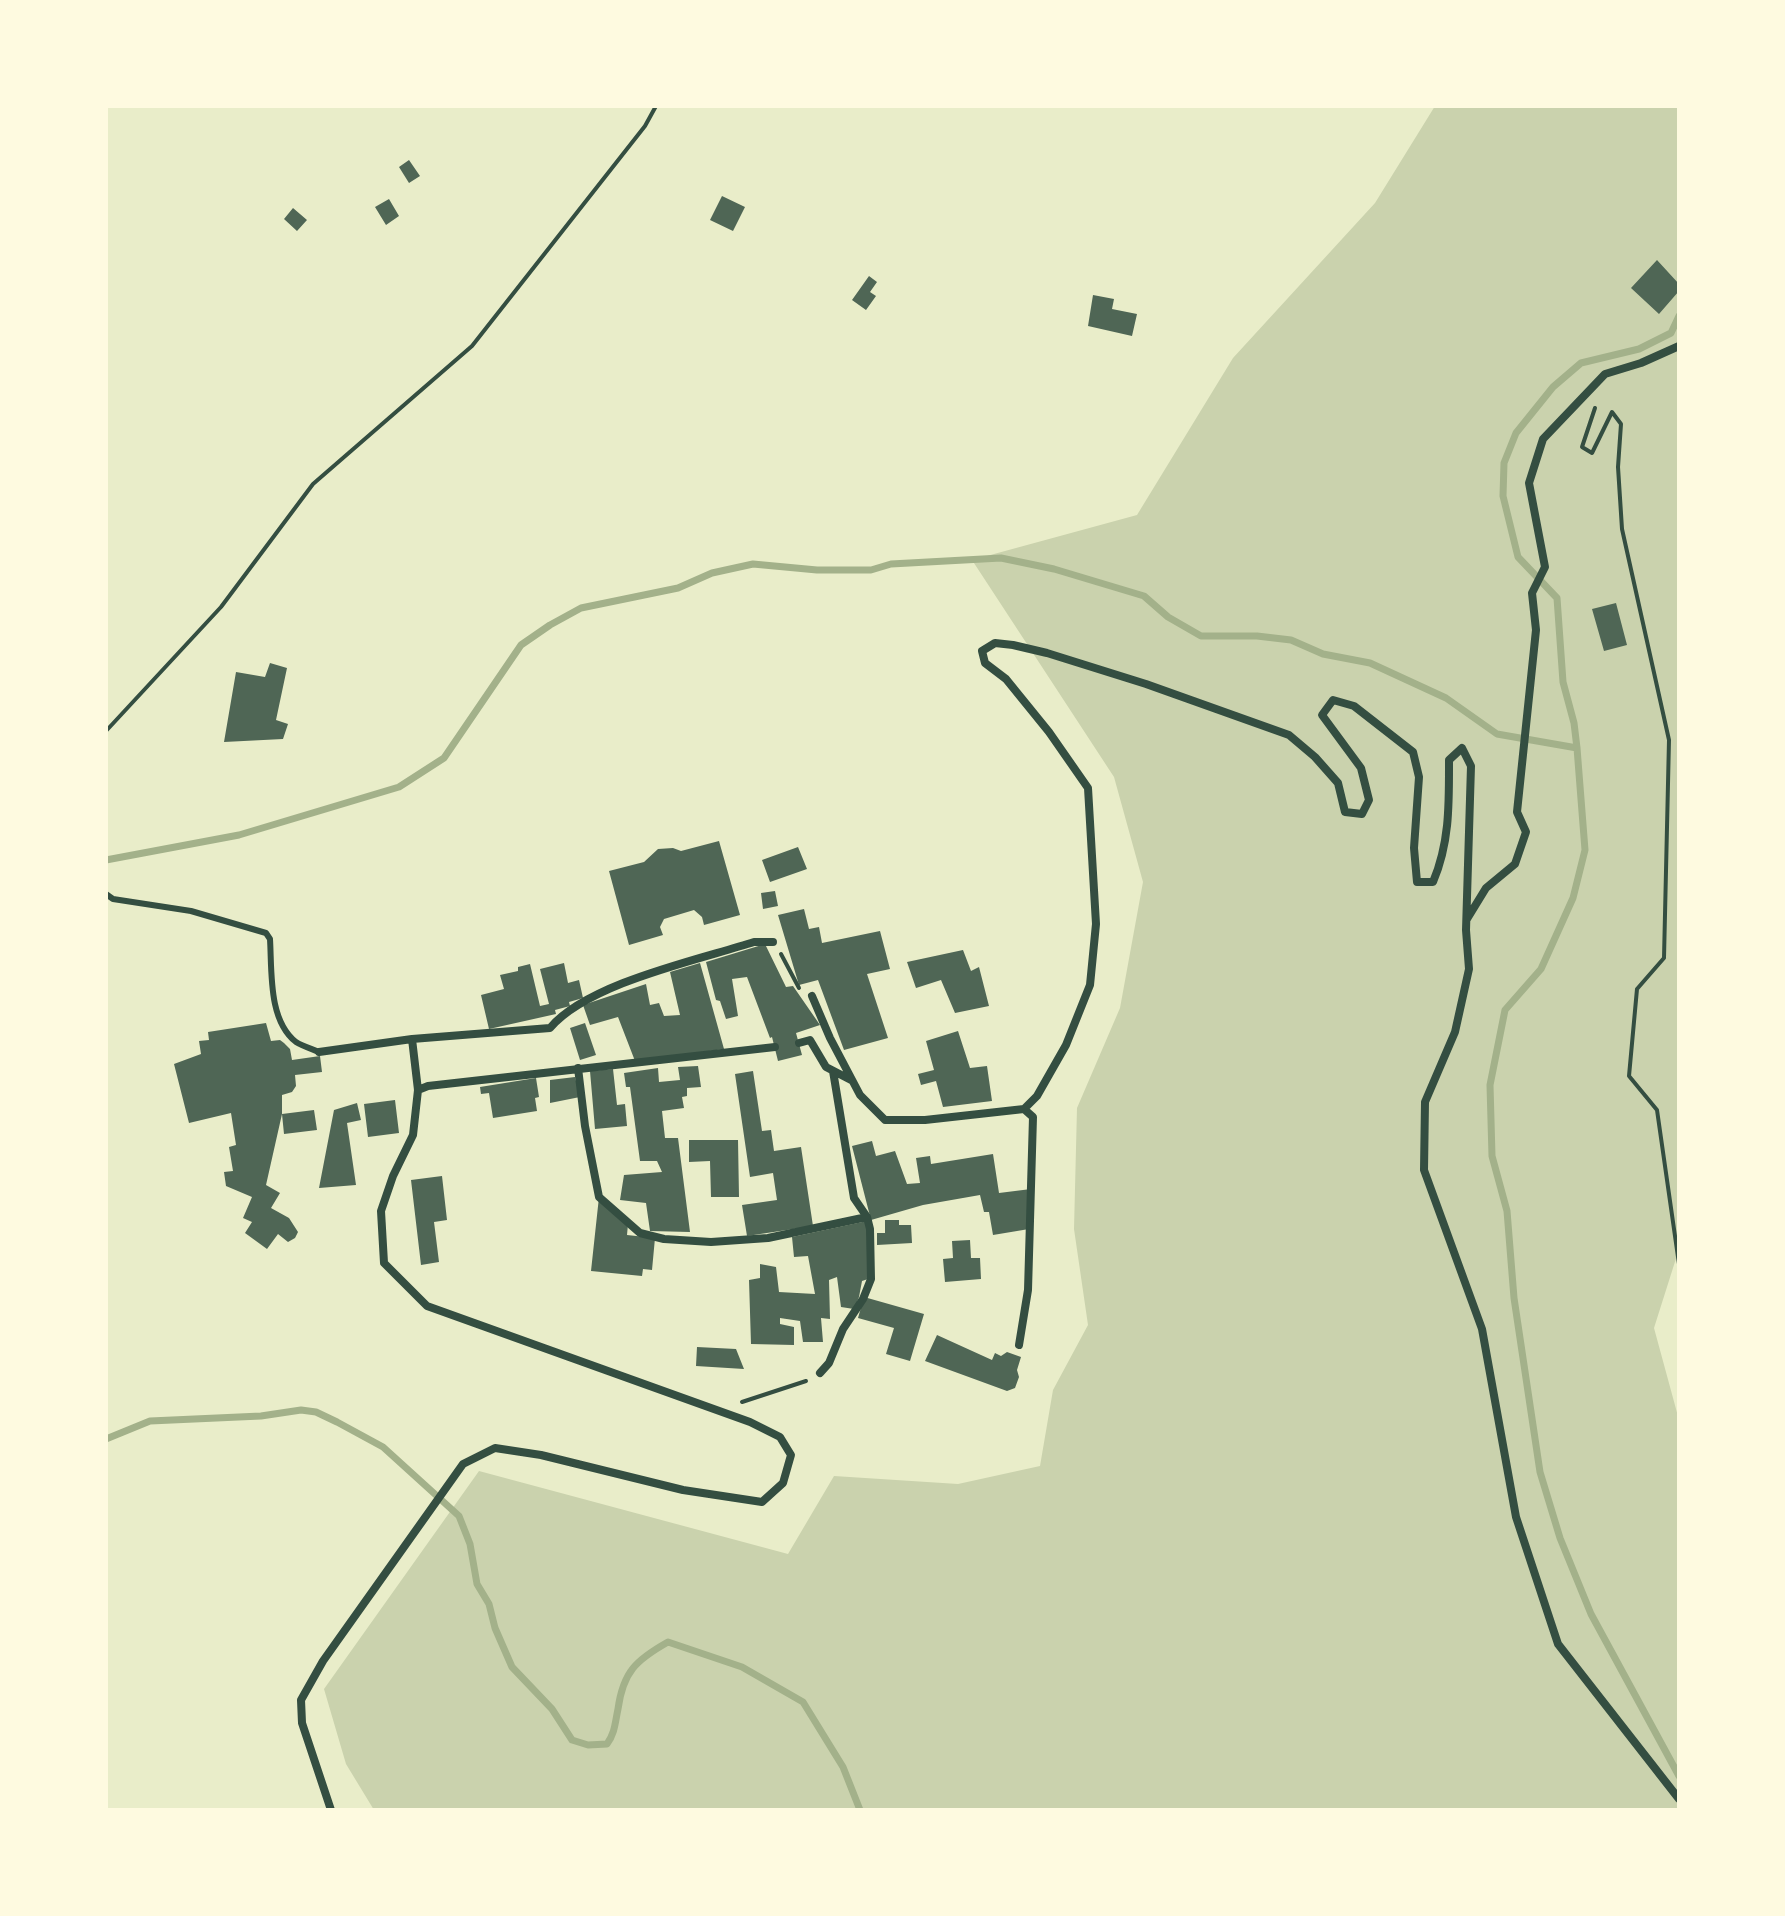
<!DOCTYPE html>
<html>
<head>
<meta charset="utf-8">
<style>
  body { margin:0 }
  #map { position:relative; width:1785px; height:1916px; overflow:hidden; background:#e9edc9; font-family:Jost,sans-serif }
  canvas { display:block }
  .frame { position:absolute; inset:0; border:108px solid #fefae0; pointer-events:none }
</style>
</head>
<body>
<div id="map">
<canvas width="1785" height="1916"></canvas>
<div class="frame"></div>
</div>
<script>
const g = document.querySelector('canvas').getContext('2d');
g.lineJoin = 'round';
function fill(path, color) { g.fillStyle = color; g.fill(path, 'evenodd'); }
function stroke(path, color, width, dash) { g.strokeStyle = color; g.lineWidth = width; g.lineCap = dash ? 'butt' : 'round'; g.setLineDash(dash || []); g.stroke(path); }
fill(new Path2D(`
  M1435,106H1679V1249L1654,1328L1679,1420V1810H374L346,1764L324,1689L479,1471L788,1554L834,1476L958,1484L1040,1466L1053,1390L1088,1325L1074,1229L1077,1108L1120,1008L1143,882L1114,777L972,560L1137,515L1233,358L1375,203Z`), '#cad2ad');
stroke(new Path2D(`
  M1679,316L1671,333L1639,349L1581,363L1553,387L1516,433L1504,463L1503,496L1518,557L1557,598L1563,682L1574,723L1577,748L1585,850L1573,898L1541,969L1505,1010L1490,1085L1492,1156L1507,1211L1514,1298L1540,1472L1560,1538L1591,1614L1679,1776
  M106,860L239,835L399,787L444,758L521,645L550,625L581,608L678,588L712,573L753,564L817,570H871L891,564L1001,558L1054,569L1144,596L1168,617L1201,636H1257L1291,640L1323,654L1370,663L1446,698L1497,734L1577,748
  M106,1439L150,1421L261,1416L301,1410L316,1412L337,1422L383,1447L459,1516L470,1544L477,1584L489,1604L495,1628L512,1667L552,1709L572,1740L588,1745L607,1744C615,1733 615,1723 618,1709C623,1672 636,1660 668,1642L742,1667L803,1702L843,1767L860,1810`), '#a3b18a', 7);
fill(new Path2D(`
  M409,160L420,176L409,183L399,167Z
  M722,196L745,207L733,231L710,220Z
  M389,199L399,216L386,225L375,207Z
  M293,208L307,220L297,231L284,219Z
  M1657,260L1679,284V291L1659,314L1631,288Z
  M869,276L877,282L870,292L876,296L866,310L852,300Z
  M1093,295L1114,299L1112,309L1137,314L1132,336L1088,326Z
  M1616,603L1627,645L1604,651L1592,609Z
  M270,663L287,668L276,720L288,724L283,739L224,742L236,672L265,677Z
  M719,841L740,915L704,925L702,917L694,910L664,919L660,927L663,935L629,945L609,871L644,862L658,849L673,848L681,851Z
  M798,847L807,869L770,882L762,860Z
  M775,891L778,906L763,909L761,893Z
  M804,909L809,929L819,927L822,943L880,931L890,969L867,974L888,1038L844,1050L818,980L799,985L778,915Z
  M765,944L786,987L793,986L820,1025L796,1033L802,1055L778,1061L772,1037L770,1038L747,977L732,979L738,1016L726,1019L720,1001L716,1000L706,962Z
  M963,950L971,971L979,967L989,1006L955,1013L941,980L916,988L907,962Z
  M564,963L568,983L579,980L583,998L569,1002L570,1006L555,1010L556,1014L489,1029L481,995L504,989L500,975L518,971V967L530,964L540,1006L549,1004L540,969Z
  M700,963L724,1049L635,1061L618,1017L590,1025L583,1005L646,984L650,1005L659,1003L664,1016L680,1015L670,972Z
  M266,1023L271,1041L280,1040L284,1043L290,1049L292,1060L320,1056L322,1072L295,1075L296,1086L292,1092L282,1095V1114L314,1110L317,1130L284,1134L282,1114L266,1185L280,1193L271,1208L289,1218L298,1232L295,1238L288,1242L278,1234L267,1249L245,1233L252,1222L243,1218L252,1197L226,1186L224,1172L233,1171L229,1147L236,1145L231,1113L189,1123L174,1064L201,1054L199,1041L209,1040L208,1032Z
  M585,1023L596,1055L580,1060L570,1028Z
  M958,1031L970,1068L987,1066L992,1101L943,1107L936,1081L921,1085L918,1074L934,1070L926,1041Z
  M698,1066L701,1087L687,1088V1096L682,1097L684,1108L662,1111L665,1138H678L690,1232L650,1231L646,1203L620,1200L624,1175L662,1172L657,1161H640L630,1087H626L624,1073L658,1068L659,1082L680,1080L678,1067Z
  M613,1069L617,1105L625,1104L627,1126L595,1129L590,1071Z
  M753,1071L762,1131L771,1130L774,1151L801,1147L813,1226L747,1236L742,1205L777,1200L773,1173L750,1177L735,1074Z
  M575,1077L580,1097L550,1103V1080Z
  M536,1078L539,1097L535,1098L537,1111L493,1118L489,1093L481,1094L480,1087Z
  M395,1100L399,1133L368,1137L364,1104Z
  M357,1103L361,1120L347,1123L356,1185L319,1188L334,1110Z
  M689,1140H738L739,1197H711L710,1161L689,1162Z
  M872,1141L876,1156L895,1151L907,1184L920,1183L916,1158L930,1156L931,1164L993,1154L999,1193L1031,1189L1029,1229L993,1235L989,1212H984L980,1195L923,1205L871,1220L852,1146Z
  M442,1176L447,1220L434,1222L439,1262L421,1265L411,1180Z
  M599,1197L628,1224L627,1235L655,1238L652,1270L643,1269L642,1276L591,1271Z
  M885,1220H899V1225H911L912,1243L877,1245V1233H885Z
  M867,1221L868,1279L862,1281L859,1297L854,1309L841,1307L837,1277L829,1280L830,1319L821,1318L823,1342H803L800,1321L780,1318V1324L794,1327V1345L751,1344L749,1280L760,1278V1264L776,1267L779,1292L815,1294L808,1256L794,1257L792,1237Z
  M970,1240L971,1258H980L981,1279L945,1282L943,1259L953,1258L952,1241Z
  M864,1297L924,1314L910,1361L886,1354L894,1328L858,1318Z
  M937,1335L992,1360L995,1353L1001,1356L1007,1352L1021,1357L1017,1370L1019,1377L1015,1388L1007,1391L925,1361Z
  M697,1347L736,1349L744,1369L696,1366Z`), '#4f6655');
stroke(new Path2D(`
  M1595,408L1582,447L1592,453L1612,412L1621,424L1618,467L1622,529L1669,740L1664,958L1637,989L1629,1076L1657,1110L1679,1264
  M106,731L221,607L313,484L472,346L645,126L656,106
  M781,954L799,988
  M742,1402L806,1381`), '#344e41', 4);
stroke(new Path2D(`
  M106,894L113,899L191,911L266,933L270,939C272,971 268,1020 296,1042C302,1046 312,1049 319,1052`), '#344e41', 6);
stroke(new Path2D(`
  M1467,919L1486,888L1515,864L1526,832L1517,812L1536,630L1532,593L1545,567L1529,483L1543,439L1605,374L1641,363L1679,346
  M812,996L830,1038L860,1095L885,1120H925L1024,1109L1037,1096L1066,1045L1090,985L1096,924L1088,788L1049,732L1006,679L985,663L982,651L995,643L1013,645L1047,653L1146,684L1289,735L1315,757L1338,783L1345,812L1362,814L1369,800L1361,768L1322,715L1333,700L1354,706L1413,752L1419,777L1414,848L1417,882H1433C1450,842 1449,803 1449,760L1462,748L1471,766L1466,930L1469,969L1455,1032L1425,1102L1424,1170L1482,1329L1516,1517L1558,1644L1679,1799
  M799,1043L810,1040L826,1067L851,1080
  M319,1052L412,1039L550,1028C588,983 698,960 754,942H773
  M578,1068L585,1126L599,1197L640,1233L664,1239L711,1242L768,1238L867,1217
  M418,1090L428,1086L775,1047
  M1019,1345L1028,1290L1033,1117L1024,1109
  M820,1373L829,1363L843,1329L863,1299L871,1279L870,1229L867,1217L854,1198L833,1071
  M331,1810L302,1723L301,1700L323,1661L463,1464L495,1448L541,1455L683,1490L762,1502L783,1483L791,1455L780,1437L750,1422L427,1306L384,1263L381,1211L393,1176L413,1135L418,1090L412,1039`), '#344e41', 8);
</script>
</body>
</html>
